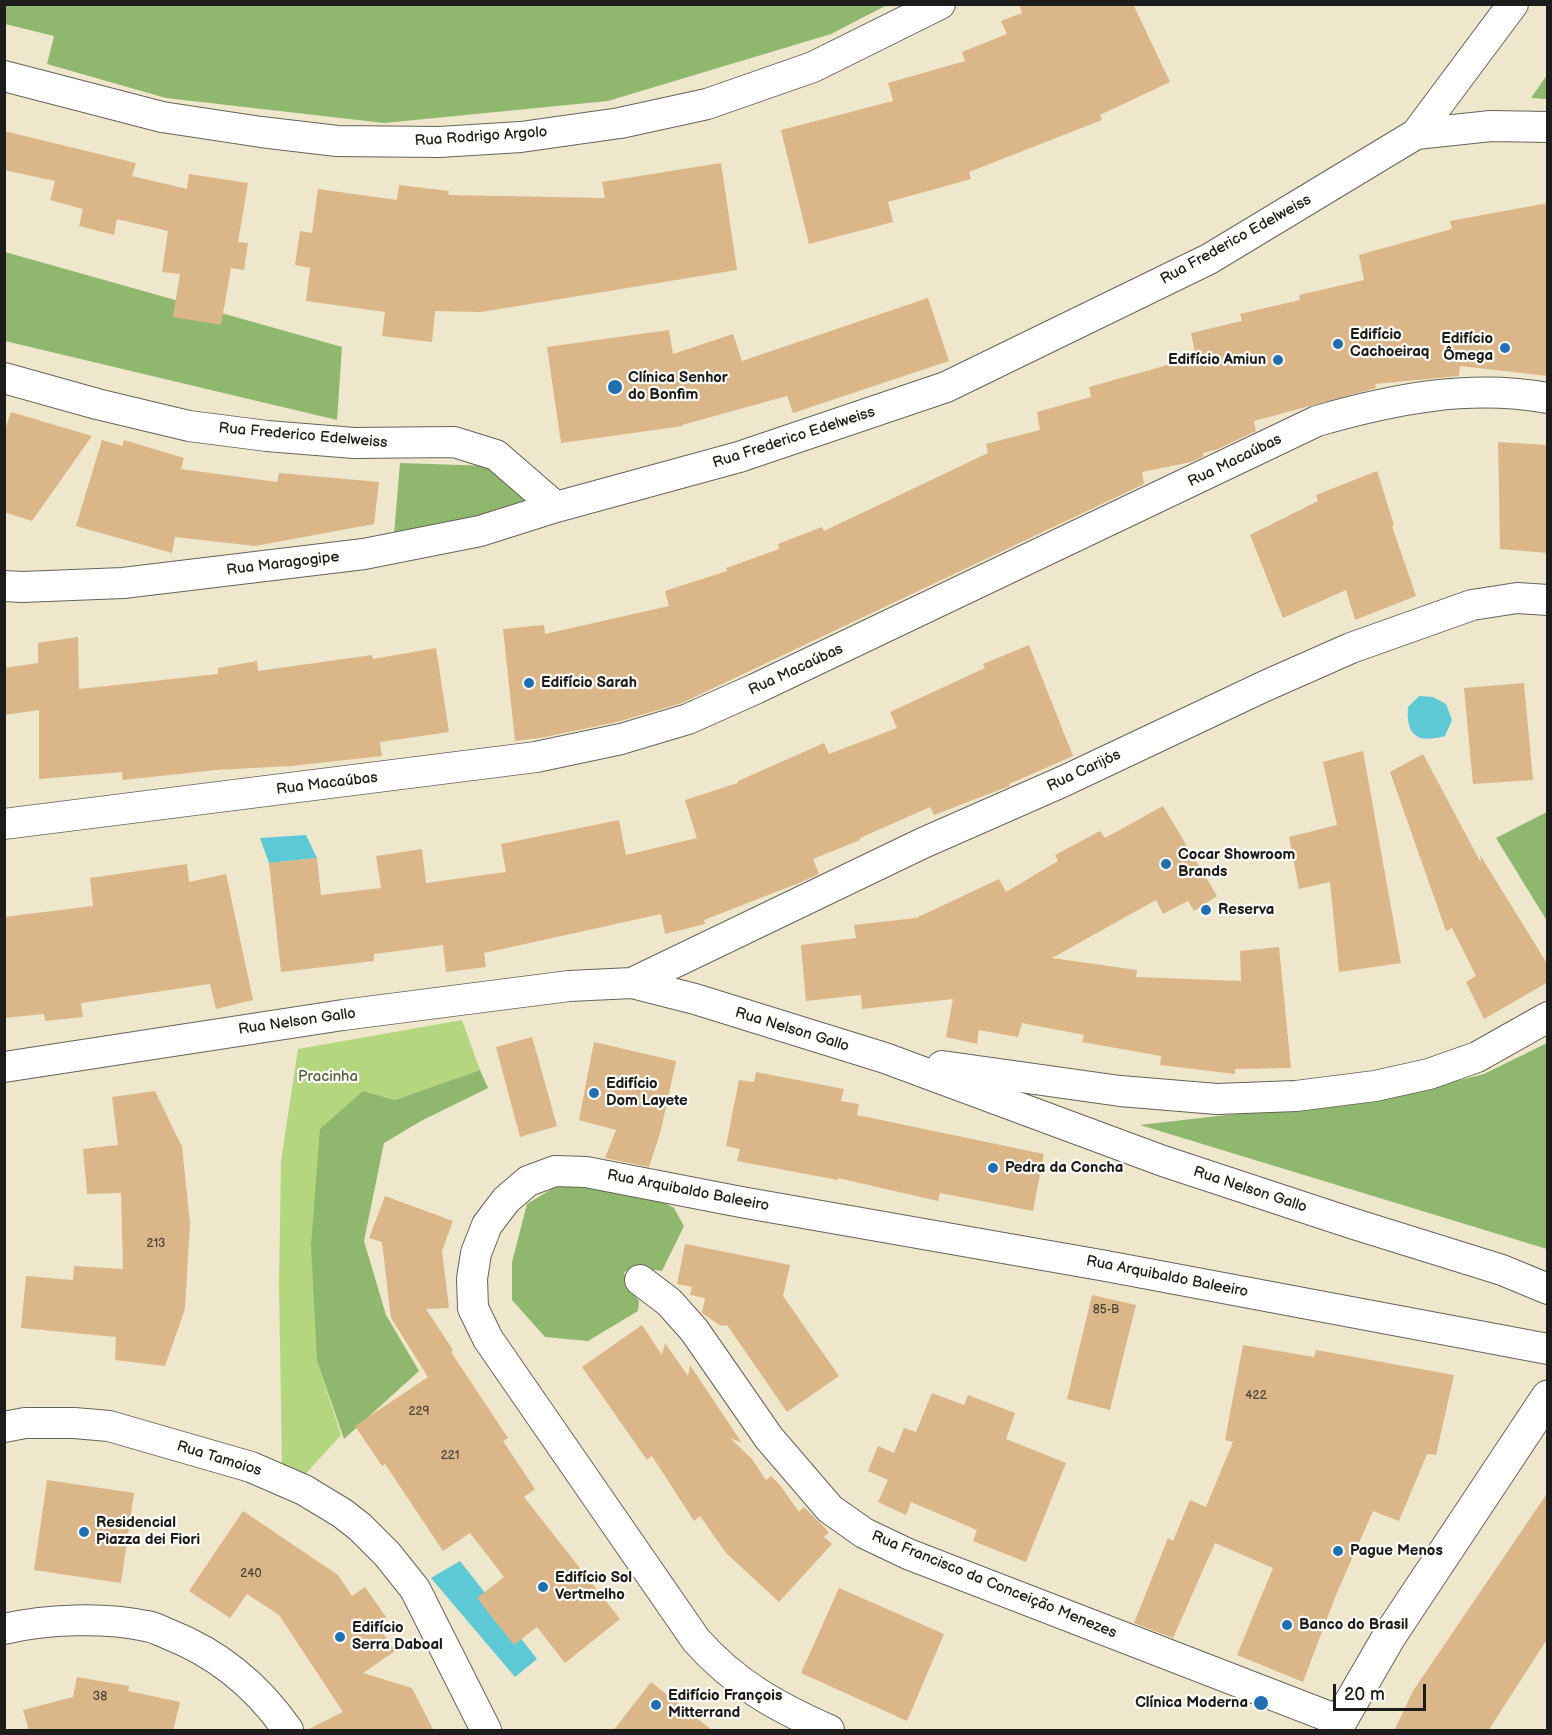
<!DOCTYPE html>
<html>
<head>
<meta charset="utf-8">
<style>
  body { margin:0 }
  #map { position:relative; width:1552px; height:1735px; overflow:hidden; background:#efe7cc; font-family:"Balsamiq Sans",sans-serif }
  canvas { display:block }
  .frame { position:absolute; inset:0; border:6px solid #1c1c1c; pointer-events:none }
  .scale { position:absolute; left:1333px; top:1684px; width:93px; height:27px; box-sizing:border-box; border:3px solid #1c1c1c; border-top:0; padding-left:8px; font-size:18px; line-height:21px; white-space:nowrap; color:#1c1c1c; -webkit-text-stroke:4px #fdfcf7; paint-order:stroke }
</style>
</head>
<body>
<div id="map">
<canvas width="1552" height="1735"></canvas>
<div class="frame"></div>
<div class="scale">20 m</div>
</div>
<script>
const g = document.querySelector('canvas').getContext('2d');
g.lineJoin = 'round';
function fill(path, color) { g.fillStyle = color; g.fill(path, 'evenodd'); }
function stroke(path, color, width, dash) { g.strokeStyle = color; g.lineWidth = width; g.lineCap = dash ? 'butt' : 'round'; g.setLineDash(dash || []); g.stroke(path); }
function label(font, color, halo, rows, align = 'center') {
  g.font = font + ' "Balsamiq Sans",sans-serif'; g.lineWidth = 4.5; g.setLineDash([]); g.textBaseline = 'middle'; g.strokeStyle = halo; g.fillStyle = color; for (const [text, x, y, turn = 0] of rows) {
    g.save(); g.translate(x, y); g.rotate((+turn || 0) * Math.PI / 180); g.textAlign = isNaN(turn) ? turn : align; if (halo) g.strokeText(text, 0, 0); g.fillText(text, 0, 0); g.restore();
  }
}
fill(new Path2D(`
  M462,1020L480,1070L395,1100L363,1091L317,1361L341,1435L300,1480L282,1467L279,1284L281,1161L298,1049Z`), '#b4d67e');
fill(new Path2D(`
  M5,4H887V5L831,34L608,101L384,123L166,98L47,64L54,36L5,24Z
  M1547,75V99L1531,98Z
  M5,252L342,347L337,420L5,341Z
  M400,463L491,466L532,500L512,512L394,535Z
  M1547,812V921L1496,838Z
  M1547,1043V1249L1140,1125L1401,1095L1484,1074Z
  M480,1070L488,1088L421,1121L384,1143L364,1241L386,1315L419,1371L344,1439L317,1361L311,1245L320,1129L363,1091L395,1100Z
  M585,1181L658,1199L674,1208L684,1226L662,1271L631,1267L624,1273L629,1289L639,1301L638,1311L588,1341L545,1337L512,1300V1262L527,1204L560,1184Z`), '#8fb76d');
fill(new Path2D(`
  M1419,696L1433,697L1446,704L1452,720L1445,736C1418,743 1406,737 1408,707Z
  M306,835L317,858L269,863L260,838Z
  M460,1561L537,1659L515,1677L431,1578Z`), '#5dc9d4');
fill(new Path2D(`
  M1019,4H1133L1170,82L1100,115L1102,120L969,172L971,179L888,202L893,222L809,244L781,130L893,101L888,83L965,61L962,52L1007,34L1001,21L1022,13Z
  M4,131L136,163L132,176L187,189L189,174L248,183L238,242L248,243L244,270L231,268L221,325L173,317L180,274L162,272L168,231L117,219L114,235L79,226L83,209L50,200L55,181L4,170Z
  M721,163L737,270L481,312L435,311L432,342L382,336L385,312L306,301L310,268L295,265L300,231L312,233L318,189L397,200L399,185L449,191L448,195L605,198L602,182Z
  M1548,203V376L1460,366L1459,376L1375,384L1376,388L1254,421L1256,431L1218,449L1203,453L1204,456L1191,462L1142,472L1144,484L682,703L617,722L540,738L515,741L503,629L544,625L545,634L669,606L665,591L727,571L726,568L779,549L778,544L822,527L824,531L988,453L986,444L1040,430L1037,412L1091,397L1089,387L1196,357L1191,333L1242,321L1240,314L1300,300L1299,295L1364,280L1359,255L1452,229L1450,221Z
  M928,298L949,361L793,413L787,396L682,425L683,426L561,443L547,347L669,330L673,354L733,334L742,361Z
  M11,412L92,436L32,521L4,512V432Z
  M102,440L122,446L124,440L184,458L181,469L277,482L279,473L379,482L374,524L255,546L175,537L172,553L76,526Z
  M1498,442L1548,445V553L1500,549Z
  M1377,471L1394,525L1392,526L1416,596L1355,620L1346,590L1283,618L1250,535L1318,501L1316,495Z
  M78,637L79,689L218,674V668L257,661L258,671L372,655L373,659L436,648L449,732L380,742L382,756L291,766L216,770L123,780L122,772L39,779V710L4,715V668L38,663V643Z
  M1029,645L1073,756L1009,784L1010,786L1007,787L934,815L930,807L860,838V840L813,859L819,874L799,883L704,920L705,924L665,934L661,914L484,953L486,967L446,972L443,945L374,954V961L281,972L269,863L317,858L321,895L381,888L376,856L422,849L426,883L506,872L501,844L619,820L626,855L697,838L685,800L738,783V781L824,743L829,754L897,728L890,712L985,668L983,664Z
  M1524,683L1533,780L1473,784L1464,688Z
  M1363,751L1401,963L1339,972L1330,882L1299,889L1289,837L1337,825L1323,762Z
  M1423,754L1481,863L1480,855L1548,965V982L1484,1019L1466,982L1476,976L1452,928L1446,931L1390,772Z
  M1163,806L1217,896L1194,911L1188,901L1163,914L1156,900L1052,958L1137,970L1136,977L1241,981L1240,951L1279,947L1291,1068L1235,1069V1074L1160,1065L1161,1056L1082,1042L1084,1035L1022,1023L1018,1037L979,1030L977,1044L946,1037L953,999L862,1009L861,995L806,1001L801,945L856,938L854,925L916,918L999,879L1006,892L1058,861L1055,855L1100,831L1105,838Z
  M187,864L189,882L226,874L253,1000L216,1009L210,984L81,1003L83,1017L45,1021L44,1014L4,1018V917L93,906L90,878Z
  M532,1037L557,1126L520,1137L496,1047Z
  M594,1042L676,1061L661,1130L649,1167L605,1158L616,1130L579,1120Z
  M756,1072L844,1089L841,1101L859,1104L857,1115L1044,1154L1033,1211L940,1193L938,1201L838,1178V1180L737,1161L740,1149L726,1146L739,1080L754,1082Z
  M155,1091L182,1147L190,1223L185,1309L165,1366L115,1360L116,1337L21,1328L26,1276L73,1280L74,1266L123,1269L121,1193L87,1194L83,1149L118,1145L112,1097Z
  M385,1196L453,1221L442,1251L449,1308L426,1309L453,1350L451,1352L508,1438L503,1441L535,1489L524,1497L620,1619L565,1663L537,1627L514,1645L477,1598L504,1577L470,1533L443,1551L385,1464L382,1466L355,1426L428,1377L391,1318L382,1242L369,1238Z
  M685,1244L790,1265L783,1296L839,1376L787,1412L727,1325L721,1326L702,1313L705,1298L690,1295L692,1287L677,1284Z
  M1092,1295L1136,1305L1110,1410L1067,1399Z
  M642,1325L662,1355L665,1343L688,1376L690,1365L742,1443L730,1438L752,1459L766,1480L771,1476L780,1485L799,1512L804,1507L829,1532L824,1537L832,1544L779,1602L726,1553L700,1516L694,1521L652,1456L647,1460L582,1367Z
  M1243,1345L1314,1357L1316,1350L1454,1375L1436,1455L1427,1454L1399,1521L1373,1511L1336,1595L1303,1682L1237,1655L1273,1568L1215,1543L1173,1638L1134,1623L1168,1538L1173,1541L1190,1500L1206,1507L1233,1442L1225,1440Z
  M932,1393L964,1405L968,1395L1015,1413L1006,1439L1066,1463L1026,1562L973,1541L977,1530L911,1502L906,1515L878,1502L888,1480L868,1471L878,1446L894,1453L904,1428L916,1432Z
  M47,1480L134,1493L121,1583L34,1570Z
  M1548,1492V1638L1488,1731H1394L1413,1691Z
  M243,1511L338,1575L352,1596L365,1587L386,1617L376,1623L395,1651L363,1673L412,1688L434,1731H305L343,1712L279,1615L247,1594L230,1618L189,1591Z
  M839,1588L944,1634L907,1721L801,1673Z
  M77,1677L129,1686L128,1691L180,1702L173,1731H29L23,1710L73,1697Z
  M651,1682L713,1731H613Z`), '#dbb688');
const minor = new Path2D(`
  M4,76L162,117L261,132L337,141L439,142L521,137L620,123L707,104L813,67L940,4
  M1416,134L1513,4
  M4,378L97,404L189,426L267,436L354,443L454,442L496,455L556,507
  M4,586L22,587L123,583L364,554L480,531L556,507L739,457L946,387L1209,259L1416,134L1491,126L1548,127
  M4,824L536,757L621,739L688,719L755,689L1317,421C1393,399 1469,384 1548,398
  M632,983L923,843L1064,781L1265,686L1351,648L1472,605L1517,598L1548,600
  M942,1066L1120,1091L1217,1099L1296,1096L1375,1086L1429,1074L1477,1057L1548,1017
  M4,1067L343,1015L569,986L632,983L695,999L885,1058L1163,1161L1351,1223L1502,1270L1548,1289
  M640,1280L669,1302L694,1330L769,1438L830,1509L864,1533L908,1554L1340,1721
  M4,1427L25,1423H74L109,1426L251,1467L304,1490L342,1513L360,1527L387,1554L415,1589L486,1730
  M4,1629C46,1619 104,1617 146,1626C154,1627 161,1631 168,1634C217,1653 258,1687 288,1730
  M829,1730C777,1707 735,1684 696,1640L488,1339L473,1308L472,1279L476,1253L487,1225L506,1200L528,1181L555,1171L586,1172L741,1202L1106,1266L1548,1349`);
const primary = new Path2D(`
  M1335,1730L1390,1635L1548,1397`);
stroke(minor, '#66635a', 32);
stroke(primary, '#66635a', 35);
stroke(minor, '#fff', 30);
stroke(primary, '#fff', 33);
for (const [x, y, r, color] of [
  [1338,344,6,"#1f6fb2"],
  [1505,348,6,"#1f6fb2"],
  [1278,360,6,"#1f6fb2"],
  [615,387,8,"#1f6fb2"],
  [529,683,6,"#1f6fb2"],
  [1166,864,6,"#1f6fb2"],
  [1206,910,6,"#1f6fb2"],
  [594,1093,6,"#1f6fb2"],
  [993,1168,6,"#1f6fb2"],
  [84,1532,6,"#1f6fb2"],
  [1338,1551,6,"#1f6fb2"],
  [543,1587,6,"#1f6fb2"],
  [1287,1625,6,"#1f6fb2"],
  [340,1637,6,"#1f6fb2"],
  [1261,1703,8,"#1f6fb2"],
  [656,1705,6,"#1f6fb2"]
]) { const dot = new Path2D(); dot.arc(x, y, r, 0, 2 * Math.PI); g.fillStyle = color; g.fill(dot); stroke(dot, '#fdfcf7', 2); }
label('12px', '#4c4237', null, [
  ["213",156,1244],
  ["85-B",1106,1310],
  ["422",1256,1396],
  ["229",419,1412],
  ["221",450,1456],
  ["240",251,1574],
  ["38",100,1697]
]);
label('15px', '#1c1c1c', '#fdfcf7', [
  ["Rua Rodrigo Argolo",481,137,-4],
  ["Rua Frederico Edelweiss",1236,240,-29],
  ["Rua Frederico Edelweiss",303,436,5],
  ["Rua Frederico Edelweiss",794,438,-18],
  ["Rua Macaúbas",1235,461,-26],
  ["Rua Maragogipe",283,564,-7],
  ["Rua Macaúbas",796,670,-25],
  ["Rua Carijós",1084,771,-25],
  ["Rua Macaúbas",327,784,-7],
  ["Rua Nelson Gallo",297,1022,-8],
  ["Rua Nelson Gallo",792,1030,17],
  ["Rua Nelson Gallo",1250,1190,18],
  ["Rua Arquibaldo Baleeiro",688,1191,11],
  ["Rua Arquibaldo Baleeiro",1167,1277,11],
  ["Rua Tamoios",219,1459,17],
  ["Rua Francisco da Conceição Menezes",994,1585,22]
]);
label('bold 15px', '#1c1c1c', '#fdfcf7', [
  ["Edifício",1350,335],
  ["Cachoeiraq",1350,352],
  ["Edifício",1493,339,"right"],
  ["Ômega",1493,356,"right"],
  ["Edifício Amiun",1266,360,"right"],
  ["Clínica Senhor",628,378],
  ["do Bonfim",628,395],
  ["Edifício Sarah",541,683],
  ["Cocar Showroom",1178,855],
  ["Brands",1178,872],
  ["Reserva",1218,910],
  ["Edifício",606,1084],
  ["Dom Layete",606,1101],
  ["Pedra da Concha",1005,1168],
  ["Residencial",96,1523],
  ["Piazza dei Fiori",96,1540],
  ["Pague Menos",1350,1551],
  ["Edifício Sol",555,1578],
  ["Vertmelho",555,1595],
  ["Banco do Brasil",1299,1625],
  ["Edifício",352,1628],
  ["Serra Daboal",352,1645],
  ["Edifício François",668,1696],
  ["Mitterrand",668,1713],
  ["Clínica Moderna",1248,1703,"right"]
], 'left');
label('15px', '#515d3e', '#fdfcf7', [
  ["Pracinha",328,1077]
]);
</script>
</body>
</html>
